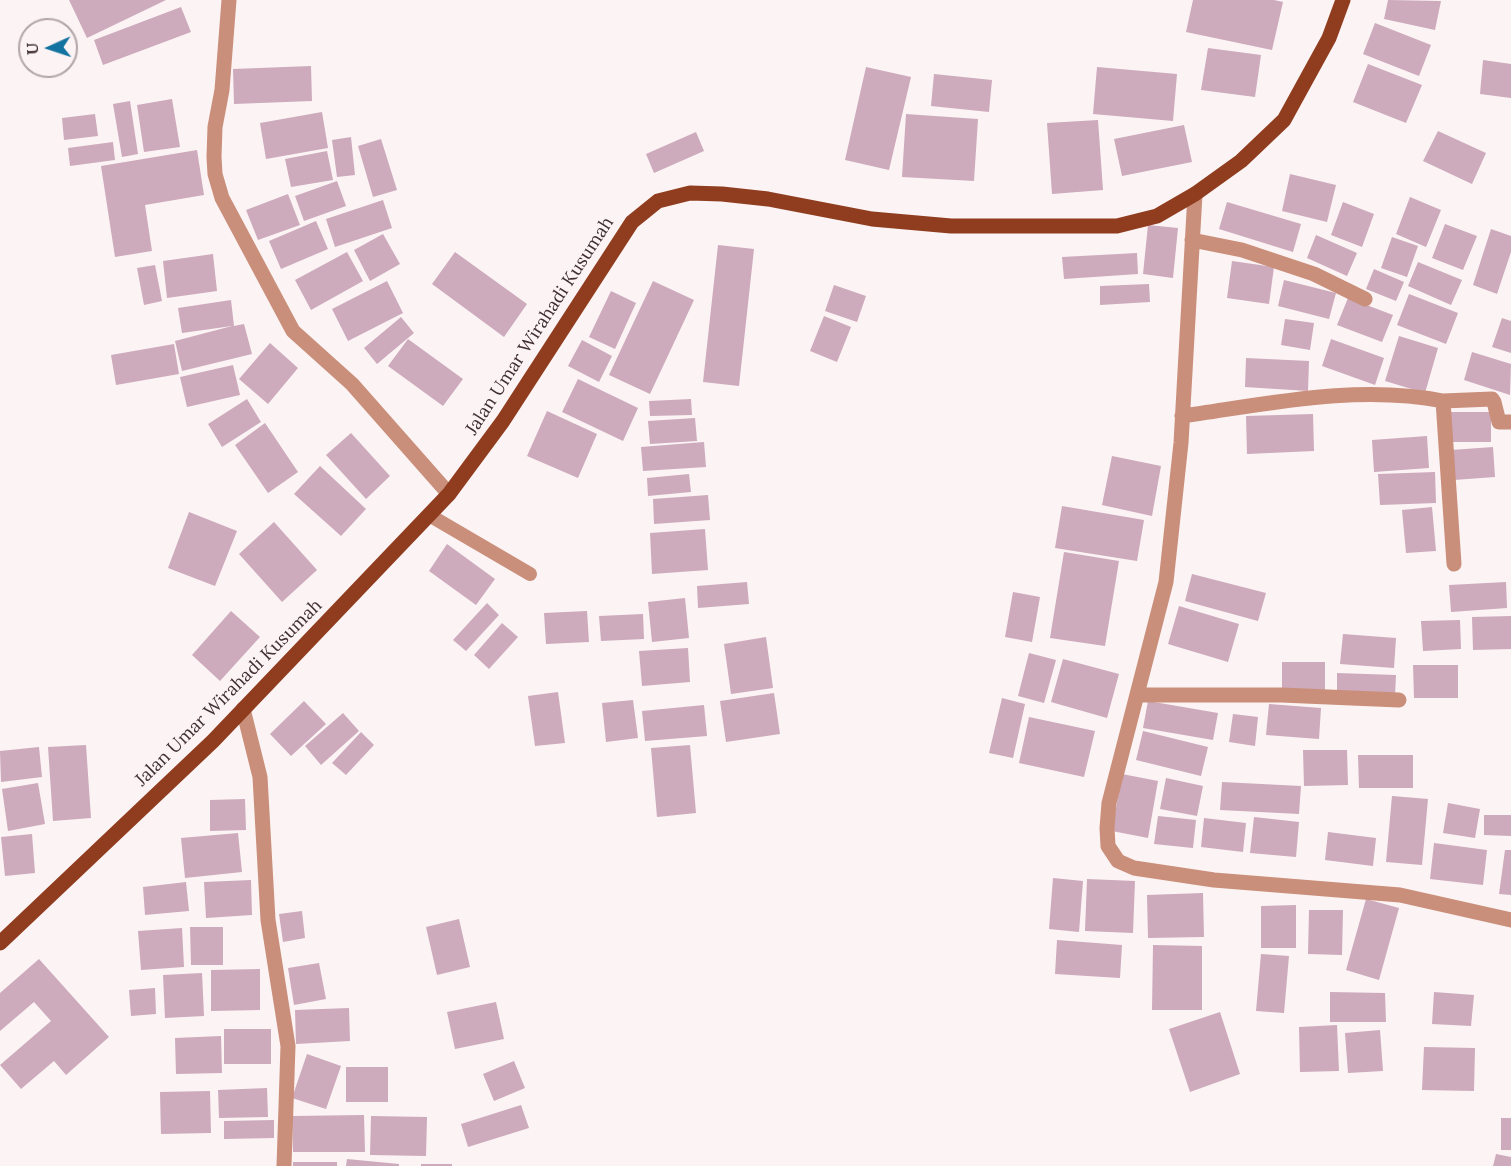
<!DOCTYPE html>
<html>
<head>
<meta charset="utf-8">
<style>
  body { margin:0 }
  #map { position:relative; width:1511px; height:1166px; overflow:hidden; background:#fcf3f4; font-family:Lora,serif }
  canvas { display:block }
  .north { position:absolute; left:18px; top:18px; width:60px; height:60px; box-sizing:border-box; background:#fcf3f4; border:2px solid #b1a5a6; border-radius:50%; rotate:267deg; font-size:16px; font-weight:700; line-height:24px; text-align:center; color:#403031 }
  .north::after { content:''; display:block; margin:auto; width:21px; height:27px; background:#1273a0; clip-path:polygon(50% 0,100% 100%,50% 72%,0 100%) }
</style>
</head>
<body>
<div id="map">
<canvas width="1511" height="1166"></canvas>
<div class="north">U</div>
</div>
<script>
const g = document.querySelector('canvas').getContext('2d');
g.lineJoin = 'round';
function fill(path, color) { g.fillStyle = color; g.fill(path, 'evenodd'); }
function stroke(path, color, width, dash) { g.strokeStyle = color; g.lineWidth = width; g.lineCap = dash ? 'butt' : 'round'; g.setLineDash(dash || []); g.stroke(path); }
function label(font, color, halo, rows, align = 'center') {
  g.font = font + ' Lora,serif'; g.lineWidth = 4.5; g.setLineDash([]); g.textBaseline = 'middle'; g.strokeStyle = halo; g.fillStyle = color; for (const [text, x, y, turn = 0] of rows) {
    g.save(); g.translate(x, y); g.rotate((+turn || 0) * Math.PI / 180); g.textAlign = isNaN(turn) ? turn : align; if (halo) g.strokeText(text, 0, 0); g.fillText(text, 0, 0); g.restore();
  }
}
fill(new Path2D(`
  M69,0H166L87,38Z
  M1193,0H1274L1283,2L1272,50L1186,32Z
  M1388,0L1441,1L1435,30L1384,19Z
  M181,7L191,32L103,65L94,40Z
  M1375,23L1431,45L1419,76L1363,54Z
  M1208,48L1261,55L1255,97L1201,90Z
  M1483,60L1511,64V98L1480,94Z
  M1368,64L1422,85L1406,123L1353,102Z
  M311,66L312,101L234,104L233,69Z
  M866,67L911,77L889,170L845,160Z
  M1097,67L1177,74L1173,121L1093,114Z
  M934,74L992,80L989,112L931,106Z
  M172,99L180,147L144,152L137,105Z
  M130,101L138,154L122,157L113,104Z
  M322,112L328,148L266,159L260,123Z
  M95,114L98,136L64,140L62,118Z
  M906,114L978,119L974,181L902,177Z
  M1098,120L1103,190L1052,194L1047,123Z
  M1184,125L1192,162L1122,176L1114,139Z
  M1438,131L1486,153L1472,184L1423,161Z
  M696,132L704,151L654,173L646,154Z
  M351,137L355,175L337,177L332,140Z
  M381,139L397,190L373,197L358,146Z
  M113,142L115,160L70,166L68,148Z
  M197,150L204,195L145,205L152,251L115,257L101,166Z
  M327,151L333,180L291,187L285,159Z
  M1290,174L1336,185L1327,222L1282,211Z
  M337,181L346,206L304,221L295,196Z
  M288,194L300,225L258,240L246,210Z
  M1410,197L1441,210L1426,247L1396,234Z
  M383,200L392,228L335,247L326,219Z
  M1227,202L1301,224L1293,252L1219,229Z
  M1343,202L1374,214L1362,247L1331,235Z
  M316,221L328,249L281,269L269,241Z
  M1445,224L1477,236L1463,270L1432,258Z
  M1148,225L1178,228L1173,278L1143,274Z
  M1491,229L1511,236V252L1497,294L1473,285Z
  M383,234L400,264L370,281L354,250Z
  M1316,235L1357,253L1347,276L1307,258Z
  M1392,237L1418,246L1407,277L1381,268Z
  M718,245L754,249L739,386L703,382Z
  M347,252L363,281L311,310L295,280Z
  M455,252L527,304L504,337L432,284Z
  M1137,253L1138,274L1064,279L1062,257Z
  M213,254L217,291L167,298L163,261Z
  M1232,261L1274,267L1269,304L1227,298Z
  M1418,262L1462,280L1451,305L1408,286Z
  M155,265L162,301L144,305L137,268Z
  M1374,269L1404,282L1396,301L1366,289Z
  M1284,280L1336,293L1329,319L1278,306Z
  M387,281L403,313L348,341L332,309Z
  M653,281L694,300L650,394L609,375Z
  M1149,284L1150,302L1100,305V286Z
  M834,285L866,296L857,322L825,311Z
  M611,291L636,303L615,349L589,337Z
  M1409,294L1458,313L1446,344L1397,325Z
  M1348,298L1393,315L1382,342L1337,325Z
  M231,300L234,326L244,324L252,354L182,371L175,341L232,326L182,333L178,308Z
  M824,316L851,327L837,362L810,351Z
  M401,317L414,333L377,364L364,348Z
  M1502,318L1511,321V353L1492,347Z
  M1285,319L1314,323L1310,350L1281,345Z
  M1399,336L1438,348L1425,393L1385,381Z
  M408,339L463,379L443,406L388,366Z
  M1331,339L1384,358L1375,385L1322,366Z
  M582,340L612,356L599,382L568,366Z
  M270,343L298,368L268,404L239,379Z
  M174,344L179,374L116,385L111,355Z
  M1472,352L1511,364L1510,395L1464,380Z
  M1246,358L1309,361L1308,391L1245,387Z
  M233,365L240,395L187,407L180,377Z
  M578,379L638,408L623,441L562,412Z
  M247,399L261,422L222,447L208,424Z
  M691,399L692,415L650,416L649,401Z
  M547,411L597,434L578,478L527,456Z
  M1451,412H1491V442H1451Z
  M1313,414L1314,451L1247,454L1246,416Z
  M695,418L697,441L650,444L648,421Z
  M265,423L298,472L268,493L235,445Z
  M351,433L390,476L366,499L326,455Z
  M1427,436L1429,468L1374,472L1372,440Z
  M704,442L706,467L643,471L641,447Z
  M1493,447L1495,477L1454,480L1451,450Z
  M1112,456L1161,466L1152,516L1102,505Z
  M320,466L366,509L341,536L294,494Z
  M1435,472L1436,503L1380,505L1378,474Z
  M689,474L691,492L648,496L647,478Z
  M708,495L710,520L654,524L653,499Z
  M1062,506L1144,520L1137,561L1055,548Z
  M1432,507L1436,551L1406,553L1402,510Z
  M189,512L237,531L215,586L168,568Z
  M274,522L317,570L282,602L239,554Z
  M705,529L708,570L652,574L650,533Z
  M447,544L495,579L476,605L429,571Z
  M1064,552L1119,561L1105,646L1050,638Z
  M1192,574L1266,593L1258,621L1185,601Z
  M747,582L749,604L698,608L697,586Z
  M1506,582L1507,608L1451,612L1449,585Z
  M1013,592L1040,597L1032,642L1005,637Z
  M685,598L689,638L652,642L648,602Z
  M487,603L499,615L466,651L453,640Z
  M1179,606L1239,624L1228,662L1168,644Z
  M231,611L260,637L220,681L192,655Z
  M587,611L589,642L546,644L544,613Z
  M643,614L644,639L601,641L599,616Z
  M1511,616V649L1473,650L1472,617Z
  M1460,620L1461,649L1423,651L1421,621Z
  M502,623L518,637L489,669L474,655Z
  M1343,634L1396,638L1394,668L1340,664Z
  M766,637L773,688L731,694L724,644Z
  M688,648L690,682L642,686L639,651Z
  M1029,653L1056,660L1044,703L1018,696Z
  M1063,659L1119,674L1107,718L1051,702Z
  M1282,662H1325V690H1282Z
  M1413,665H1458V698H1414Z
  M1337,673L1396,675L1395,696L1337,693Z
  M558,692L565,743L535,746L528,696Z
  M774,693L780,734L726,742L720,701Z
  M1002,698L1025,704L1013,758L989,753Z
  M633,700L638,738L606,742L602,703Z
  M304,701L326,724L291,756L270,734Z
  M1148,701L1218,713L1213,740L1143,728Z
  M1269,704L1321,708L1319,739L1266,735Z
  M704,705L707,736L645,741L642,711Z
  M343,713L359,731L321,765L305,746Z
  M1233,714L1258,717L1255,746L1229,742Z
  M1029,717L1095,731L1084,777L1019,763Z
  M1143,731L1208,747L1201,776L1136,760Z
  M361,732L374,745L346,775L332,763Z
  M86,745L91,818L53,821L48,747Z
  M690,745L696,813L657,817L651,748Z
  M39,747L42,777L1,782L0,751Z
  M1303,750H1347L1348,785L1304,786Z
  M1358,755H1413V788H1359Z
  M1122,774L1158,781L1148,838L1112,831Z
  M1166,778L1203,786L1197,816L1160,809Z
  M1222,782L1301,786L1299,814L1220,810Z
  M38,783L45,824L8,831L2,789Z
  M1392,796L1428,799L1422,865L1386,862Z
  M245,799L246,830L210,831V800Z
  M1448,803L1480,809L1475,838L1443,833Z
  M1484,815H1511V836L1484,835Z
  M1158,816L1196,820L1193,848L1154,844Z
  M1254,817L1299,822L1296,857L1250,853Z
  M1204,818L1246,823L1243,852L1201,847Z
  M1328,832L1376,838L1373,866L1325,860Z
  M238,833L242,872L185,878L181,838Z
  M32,834L35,873L5,876L1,837Z
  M1434,843L1487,850L1483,885L1430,879Z
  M1505,850H1511V895L1499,894Z
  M1053,878L1083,881L1079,932L1049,929Z
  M1087,879L1135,881L1133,933L1085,931Z
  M251,880L252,915L206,918L204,882Z
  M186,882L189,911L145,915L143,887Z
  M1203,893L1204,937L1148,938L1147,895Z
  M1366,899L1399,908L1379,980L1346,970Z
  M1296,905V948H1261V906Z
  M1309,910H1343L1342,955L1308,954Z
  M302,911L305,938L283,942L279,914Z
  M459,919L470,967L437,975L426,927Z
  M190,927H223V965H191Z
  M182,928L184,967L141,970L138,931Z
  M1057,940L1122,945L1120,978L1055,974Z
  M1153,945L1202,946V1010H1152Z
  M1261,954L1289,956L1284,1013L1256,1011Z
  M39,959L109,1037L66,1075L54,1061L21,1089L0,1065L51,1021L34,1002L0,1031V993Z
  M319,963L326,999L294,1005L288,968Z
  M260,969V1010L211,1011V970Z
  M202,973L204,1016L165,1018L163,975Z
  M155,988L156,1014L131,1016L129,990Z
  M1330,992L1385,993L1386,1022H1330Z
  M1434,992L1474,995L1471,1026L1432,1024Z
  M496,1002L504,1039L455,1049L447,1012Z
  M349,1008L350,1041L296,1044L295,1010Z
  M1220,1012L1240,1074L1190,1092L1169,1029Z
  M1337,1025L1339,1071L1300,1072L1299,1027Z
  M224,1029H271V1064H224Z
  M1380,1030L1383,1071L1348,1073L1345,1033Z
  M221,1036L222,1073L176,1074L175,1038Z
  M1424,1047L1475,1048L1474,1091L1422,1090Z
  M307,1054L341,1066L326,1109L292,1098Z
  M514,1061L525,1088L494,1101L483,1074Z
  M346,1067H388V1102H346Z
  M267,1088L268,1117L219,1118L218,1090Z
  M210,1091L211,1133L161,1134L160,1092Z
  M521,1105L529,1128L468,1147L461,1124Z
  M364,1115L365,1152H293L292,1116Z
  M371,1116L427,1117L426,1156L370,1155Z
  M1501,1118H1511V1150H1501Z
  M274,1120V1138L224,1139V1121Z
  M1496,1154L1511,1157V1166H1493Z
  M347,1159L399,1164V1166H346Z
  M293,1162H337V1166H293Z
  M421,1164H452V1166H421Z`), '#cdaabc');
stroke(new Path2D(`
  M429,515L530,574`), '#ca8f7a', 14);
stroke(new Path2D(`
  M229,0L222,90L215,127L214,157L215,174L222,198L293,331L352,384L449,494
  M1195,194L1181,443L1166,582L1109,803L1107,828L1108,846L1118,861L1134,868L1214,880L1400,895L1511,920
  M1192,240L1242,250L1314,274L1365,299
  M1443,401L1492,399L1494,402L1499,422H1511
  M1182,416C1268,404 1357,384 1443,401L1454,564
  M1138,695H1281L1399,700
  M243,709L260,777L268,920L288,1046L284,1166`), '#ca8f7a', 15);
stroke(new Path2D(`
  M0,943L213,741L449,494L503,421L632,222L658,201L690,193L722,194L768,199L872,219L951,226H1117L1157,216L1195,194L1241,161L1284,120L1329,38L1343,0`), '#8f3d1e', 15);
label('18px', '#403031', '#fcf3f4', [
  ["Jalan Umar Wirahadi Kusumah",540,326,-57],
  ["Jalan Umar Wirahadi Kusumah",229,693,-45]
]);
</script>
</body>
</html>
